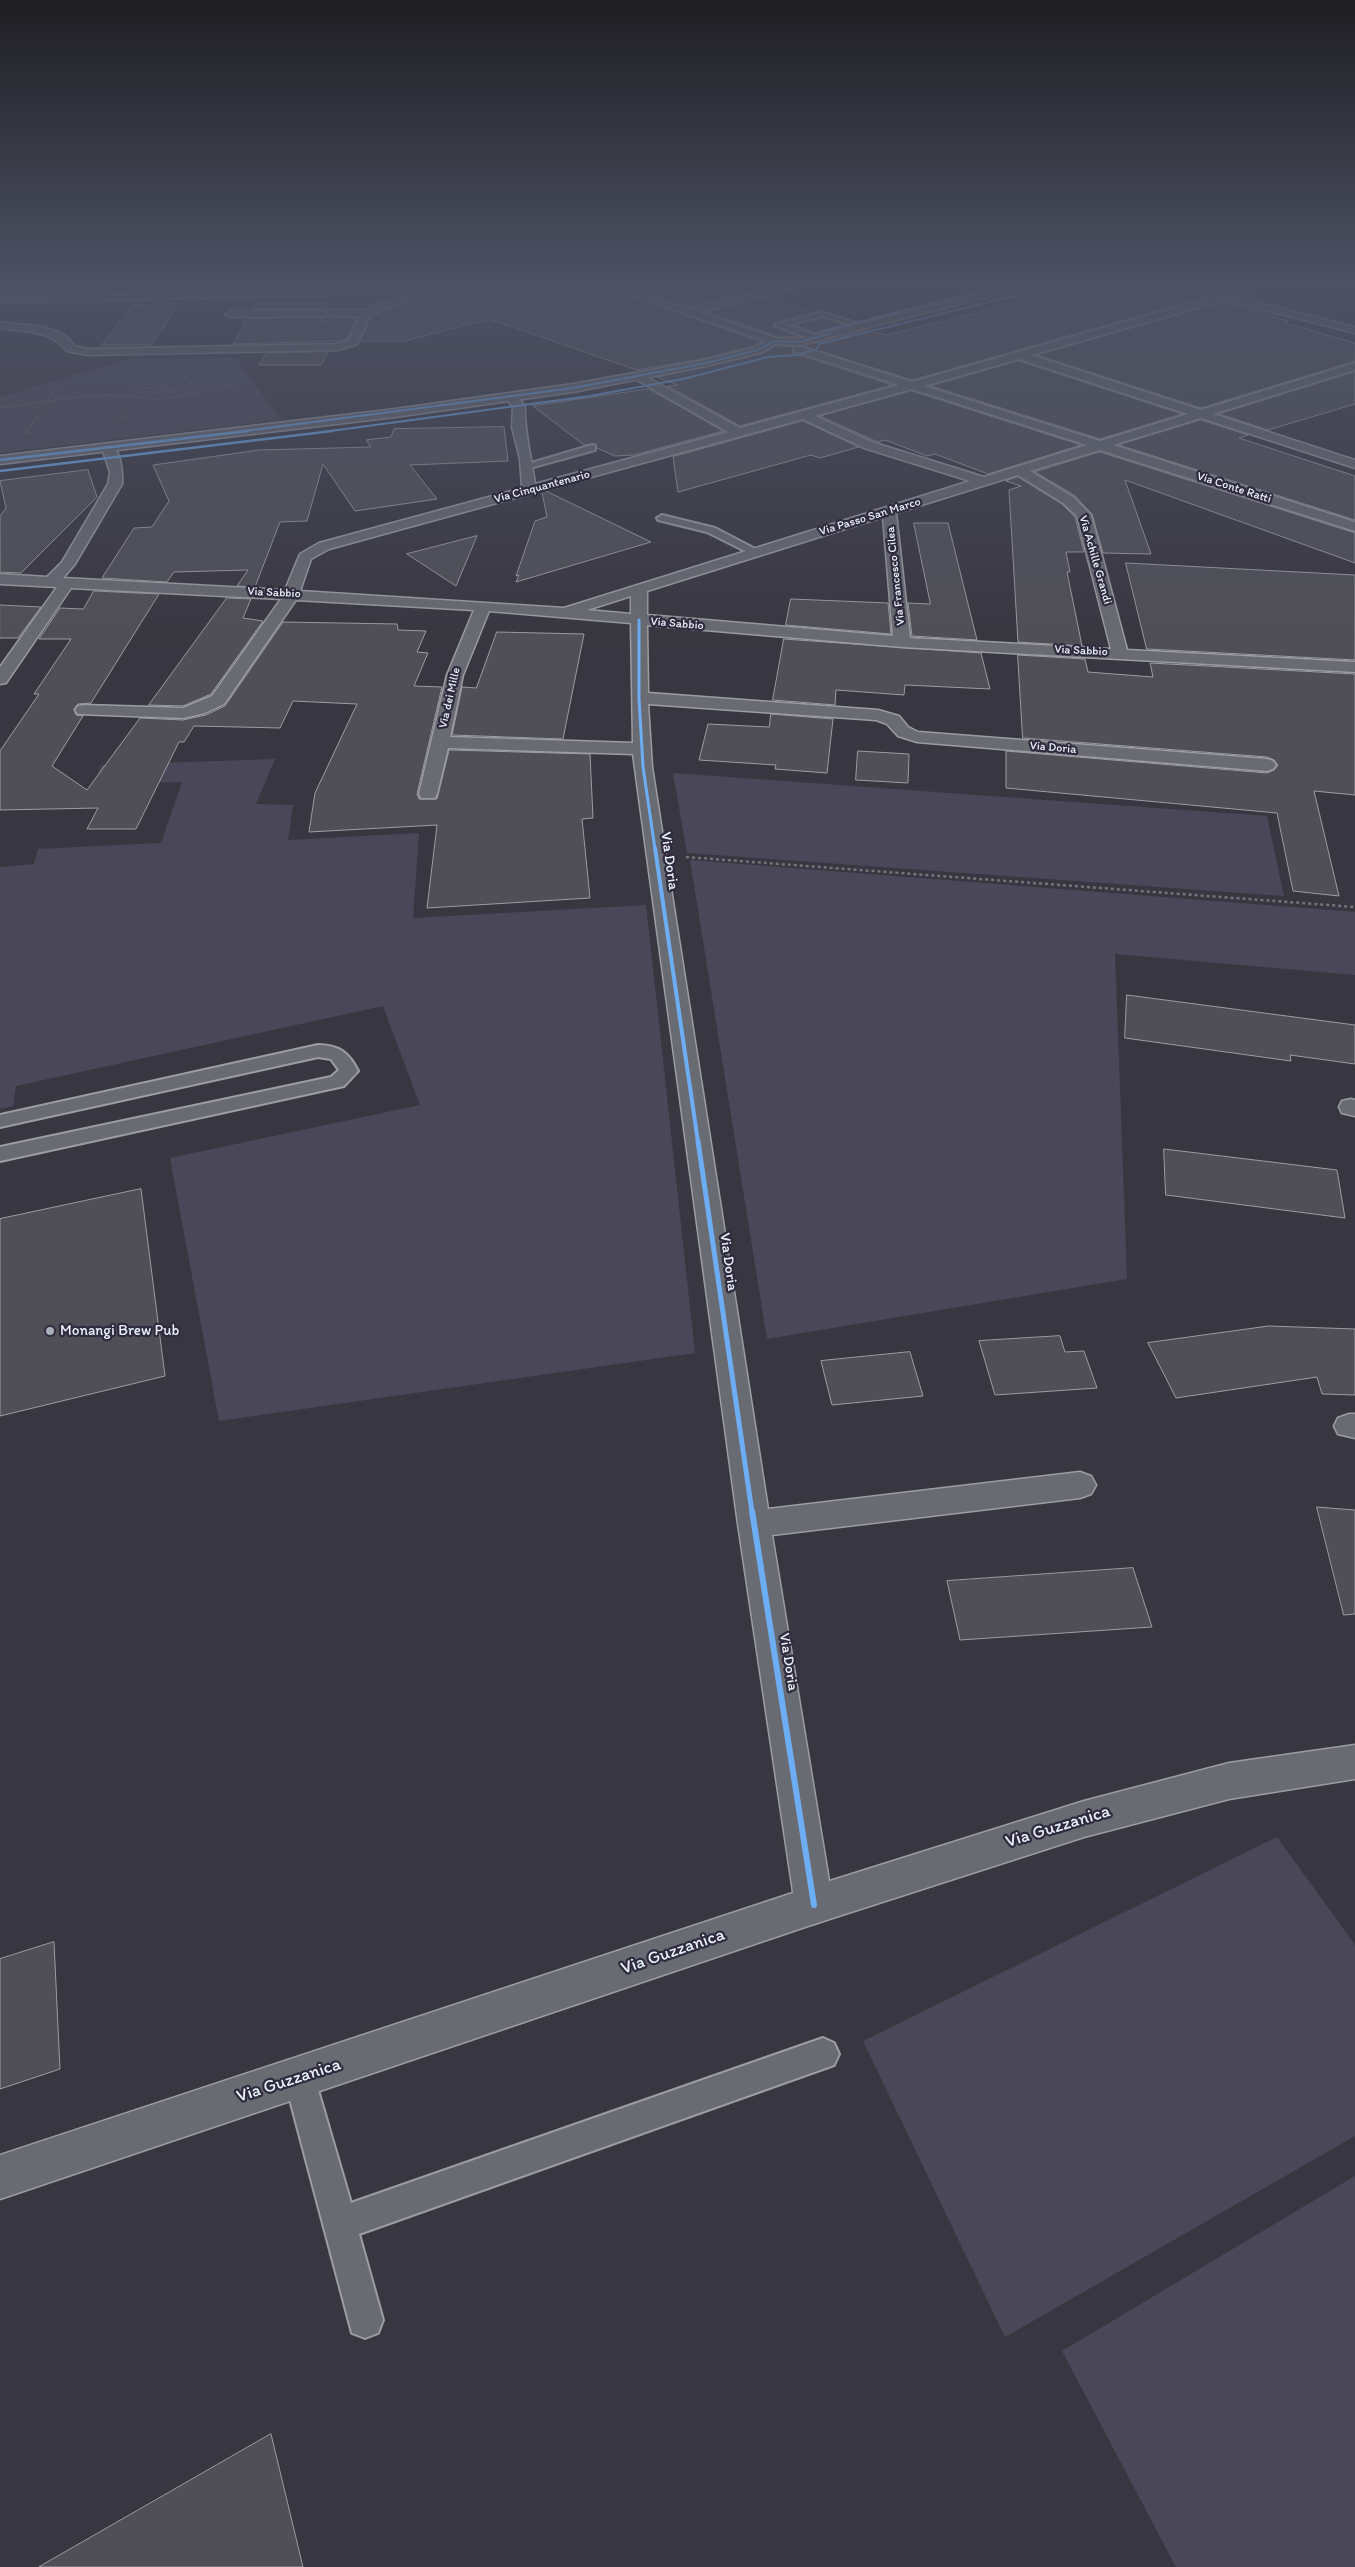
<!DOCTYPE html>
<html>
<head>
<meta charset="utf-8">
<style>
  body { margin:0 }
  canvas { display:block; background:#383640 }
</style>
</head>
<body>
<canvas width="1355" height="2567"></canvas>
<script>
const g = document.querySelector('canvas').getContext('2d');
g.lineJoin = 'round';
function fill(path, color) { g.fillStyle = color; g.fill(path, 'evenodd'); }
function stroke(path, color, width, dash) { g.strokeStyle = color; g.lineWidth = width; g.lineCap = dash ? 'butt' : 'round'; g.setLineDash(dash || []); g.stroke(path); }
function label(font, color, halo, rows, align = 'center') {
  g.font = font + ' Itim,sans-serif'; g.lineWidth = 4.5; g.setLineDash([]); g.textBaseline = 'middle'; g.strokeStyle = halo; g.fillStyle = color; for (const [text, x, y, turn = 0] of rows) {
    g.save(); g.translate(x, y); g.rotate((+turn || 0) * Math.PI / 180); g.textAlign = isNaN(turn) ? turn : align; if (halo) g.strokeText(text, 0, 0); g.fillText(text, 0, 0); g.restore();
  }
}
fill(new Path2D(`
  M235,357L281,420L0,453V397L130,359Z
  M275,759L256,804L293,805L288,840L419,833L413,918L646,905L695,1353L219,1421L170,1158L420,1105L383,1006L16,1086L13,1106L0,1109V867L34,864L38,849L161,843L182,782L94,784L101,765Z
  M673,773L1267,816L1284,896L687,853Z
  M690,860L1355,912V975L1115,954L1127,1279L767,1339Z
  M1277,1837L1355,1945V2136L1005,2337L863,2041Z
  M1355,2176V2567H1176L1062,2351Z`), '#4a4858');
const building = new Path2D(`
  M467,285L489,290L496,285H599L762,342L753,346L706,358L637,370L489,319L404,341H360L371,316L409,300Z
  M622,285H724L749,293L688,307Z
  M1094,285H1170L1206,297L912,380L804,346L867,330L885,335Z
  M1196,285H1249L1251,299Z
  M765,298L813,313L773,324L774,327L800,337L777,336L706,312Z
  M1225,302L1288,321L1282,322L1355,343V361L1201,408L1037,355Z
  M329,303L326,308L252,309L255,304Z
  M179,304L151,345H102L133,305Z
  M322,318L320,323L338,318H356L348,338L339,341L233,344L247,319Z
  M822,318L846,325L815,333L794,325Z
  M776,346L792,347L793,353L892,385L740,426L668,386L678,385L657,377L762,354Z
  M328,352L321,365H259L267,353Z
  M1019,361L1182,414L1100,439L931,386Z
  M1355,372V404L1268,430L1219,414Z
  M649,389L723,431L634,455L615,456L597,448L596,444L584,445L533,406Z
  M912,391L1081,445L988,474L935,454L927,456L885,440L878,442L873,440L820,416Z
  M1201,420L1248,435L1239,438L1355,476V520L1119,445Z
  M803,421L859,447L820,458L811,455L678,492L673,457Z
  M504,427L508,461L410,465L437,499L355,511L323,464L307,521L280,522L255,587L237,586L248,570L174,572L167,582L102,578L134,528L152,527L169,501L153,465L259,450L371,447L366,440L391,437L394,429Z
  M1100,452L1355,533V563L1125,480L1151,554L1103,553L1092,514L1074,495L1035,472Z
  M88,470L97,497L21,573L0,572V516L6,508L0,481Z
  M1018,477L1062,504L1075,517L1084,552H1066L1070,572H1067L1082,646L1018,642L1009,490L1021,486L1006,481Z
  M546,491L651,542L516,582L519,575L516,576L535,521L547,517L542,492Z
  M914,523H948L977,640L912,636L908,603L930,604Z
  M477,536L456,586L407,554Z
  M1126,563L1355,575V660L1147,649Z
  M94,591L159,594L91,703L78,704L74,709L76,715L83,716L52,766L87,790L140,718L183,720L206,715L225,706L283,622L397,624L398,630L426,631L417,652L428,653L414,686L442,687L417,794L419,799H437L449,750L590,754L593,818L582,819L590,898L427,908L437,825L309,832L315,793L357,704L293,701L280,728L194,726L184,742H179L136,829H87L98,808L0,810V751L39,694H34L71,639H39L60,608L83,609Z
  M227,598L251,599L243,618L263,621L211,694L183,706L149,705Z
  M791,599L888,603L891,634L786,625Z
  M0,605L41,607L18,638H0Z
  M497,632L584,634L563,739L452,735L462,687L476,688Z
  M784,639L981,653L990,689L905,685L904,695L836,690L835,705L773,700Z
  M1018,655L1085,659L1088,672L1153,677L1150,663L1355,674V795L1314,791L1339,896L1293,891L1277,813L1006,788V751L1267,773L1274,770L1278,765L1274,760L1267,757L1023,738Z
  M771,714L833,719L827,773L775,769L776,765L699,760L708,724L769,727Z
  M858,751L909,754L908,783L856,780Z
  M1127,995L1355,1025V1064L1290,1055L1291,1061L1125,1038Z
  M1164,1149L1337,1170L1345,1218L1166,1195Z
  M141,1189L165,1376L0,1416V1219Z
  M1269,1326L1355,1329V1395L1322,1394L1317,1377L1176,1398L1148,1343Z
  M1060,1336L1065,1352L1084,1351L1097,1388L995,1395L979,1341Z
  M910,1352L923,1396L832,1405L821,1361Z
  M1317,1507L1355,1510V1614L1344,1615Z
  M1133,1568L1152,1627L960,1640L947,1581Z
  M54,1942L60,2069L0,2089V1959Z
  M271,2434L303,2567H39Z`);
fill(building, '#504f57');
stroke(building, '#9c9ca2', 1);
const lane = new Path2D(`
  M822,312L865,326L861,328L822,316L788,325L818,336V340L815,341L775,325Z
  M592,445L595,446V450L526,469L521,466Z
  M662,515L715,528L761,552L759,554H751L707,532L658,520L657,518Z
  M318,1045C339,1045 349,1053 358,1071L344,1086L0,1161V1147L331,1077L339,1070L331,1059L318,1057L0,1127V1115Z
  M823,2038L834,2043L839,2054L834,2065L359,2234L383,2320L378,2333L365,2338L352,2333L284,2077L289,2066L300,2061L311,2066L351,2203Z`);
const street = new Path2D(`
  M437,285H454L419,295L414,292Z
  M601,285H616L688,309L792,285H810L699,312L779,339V343L775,344Z
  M1172,285H1189L1355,327V333L1225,300L1031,355L1201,410L1355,363V370L1213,414L1355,460V468L1201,418L1113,445L1355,522V531L1100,450L1030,471L1073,497L1091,515L1127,650L1355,662V672L902,647L647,625L648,693L878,710L899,716L908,727L918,732L1267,759L1273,761L1276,765L1273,769L1267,771L917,742L898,736L887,724L876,720L648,704L652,767L768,1509L1080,1472L1091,1476L1096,1485L1091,1494L1080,1498L772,1535L833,1905L828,1919L814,1924L800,1919L795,1905L738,1524L633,754L448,748L437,794L435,798H421L419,794L447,675L474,610L296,600L224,704L205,713L183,718L78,714L75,710L78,706L84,705L183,708L212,696L281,599L71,588L6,683L0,684V667L57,587L0,584V574L47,577L62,562L108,484L110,472L102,448L108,444C121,447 123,473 122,484L75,564L63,578L285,590L300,554L319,543L522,488L520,459L512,427L513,407L505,397L507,394H515L525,406C524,433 532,458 535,484L728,432L635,379V375H643L740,428L899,385L794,351V347H802L912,382L1213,297ZM1019,359L1188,414L1100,441L924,386ZM912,389L1087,445L984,477L872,442L815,416ZM803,419L864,448L970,481L564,608L300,591L311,559L329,549ZM1018,475L1063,503L1077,516L1111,649L910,638L896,513ZM883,517L893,636L647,615V591ZM631,596V614L587,610ZM489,611L631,623L633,743L450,737L463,675Z
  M380,289L385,292L384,294L0,303V297Z
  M403,295L407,296V300L370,315L357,344L338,350L87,355L67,351C52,330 24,332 0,328V322C25,326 59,323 75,346L87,349L337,344L349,340L359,316L230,317L225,314L230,311L365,310Z
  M1351,1099L1355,1100V1116L1342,1113L1339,1107L1342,1101Z
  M1349,1414H1355V1438L1338,1434L1334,1426L1338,1418Z`);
const secondary = new Path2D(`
  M1018,285H1035L799,345L775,344L762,352L706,366L573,392L395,417L0,464V456L395,409L573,384L706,360L754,348L772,338L799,339Z
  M1355,1745V1779L1229,1799L1084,1837L814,1924L0,2199V2155L814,1886L1084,1801L1229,1763Z`);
stroke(lane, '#9c9ca2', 4);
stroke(street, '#9c9ca2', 3);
stroke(secondary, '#9c9ca2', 3);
stroke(new Path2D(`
  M151,375L133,383L132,386C151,397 173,392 192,383L186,377L174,375
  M163,376L142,382V386C153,391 176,392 183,381L165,378L149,384L157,387L167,385L165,382
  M179,397L199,386L202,381L192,374
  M0,408L84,396L113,395L159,399L179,397L237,383
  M117,421L129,414
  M27,432L59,383`), '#747379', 1, [1, 1]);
stroke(new Path2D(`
  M26,433L28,431`), '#747379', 2, [2, 2]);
stroke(new Path2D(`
  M686,857L1355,907`), '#747379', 2.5, [3, 3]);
fill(lane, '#696b72');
fill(street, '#696b72');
fill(secondary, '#696b72');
stroke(new Path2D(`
  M818,332L1008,285
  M237,432L573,388L706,363L758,350L775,341L799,342L829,334
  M323,432L590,396L683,379L768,357L797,355L817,349L819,344L1058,285`), '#6dadf4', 2);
stroke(new Path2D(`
  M0,460L248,431
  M0,471L332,431`), '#6dadf4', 2.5);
stroke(new Path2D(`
  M639,620V698L643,767L655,849`), '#6dadf4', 3);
stroke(new Path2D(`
  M655,848L698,1142`), '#6dadf4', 4);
stroke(new Path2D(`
  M698,1141L752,1512`), '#6dadf4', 5);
stroke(new Path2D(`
  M752,1511L814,1905`), '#6dadf4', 6);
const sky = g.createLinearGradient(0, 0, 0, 644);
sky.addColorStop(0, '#1f1e23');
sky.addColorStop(0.44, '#4d5264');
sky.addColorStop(1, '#4d526400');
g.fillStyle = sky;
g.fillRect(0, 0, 1355, 644);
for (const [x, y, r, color] of [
  [50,1331,5,"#aab0b8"]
]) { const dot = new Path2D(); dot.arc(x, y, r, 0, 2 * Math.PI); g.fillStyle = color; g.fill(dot); stroke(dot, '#2f2a3d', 2); }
label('12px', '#e8f1f8', '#2f2a3d', [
  ["Via Cinquantenario",542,487,-15],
  ["Via Conte Ratti",1234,488,18],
  ["Via Passo San Marco",870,517,-17],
  ["Via Achille Grandi",1095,560,74],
  ["Via Francesco Cilea",896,576,-96],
  ["Via Sabbio",274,593,3],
  ["Via Sabbio",677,624,5],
  ["Via Sabbio",1081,651,3],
  ["Via dei Mille",450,698,-77],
  ["Via Doria",1053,748,5]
]);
label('15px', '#e8f1f8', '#2f2a3d', [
  ["Via Doria",669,861,82],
  ["Via Doria",728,1262,82],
  ["Via Doria",788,1662,81]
]);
label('15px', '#e8f1f8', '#2f2a3d', [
  ["Monangi Brew Pub",60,1331]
], 'left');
label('18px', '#e8f1f8', '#2f2a3d', [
  ["Via Guzzanica",1058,1827,-17],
  ["Via Guzzanica",673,1952,-19],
  ["Via Guzzanica",289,2081,-18]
]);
</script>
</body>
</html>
